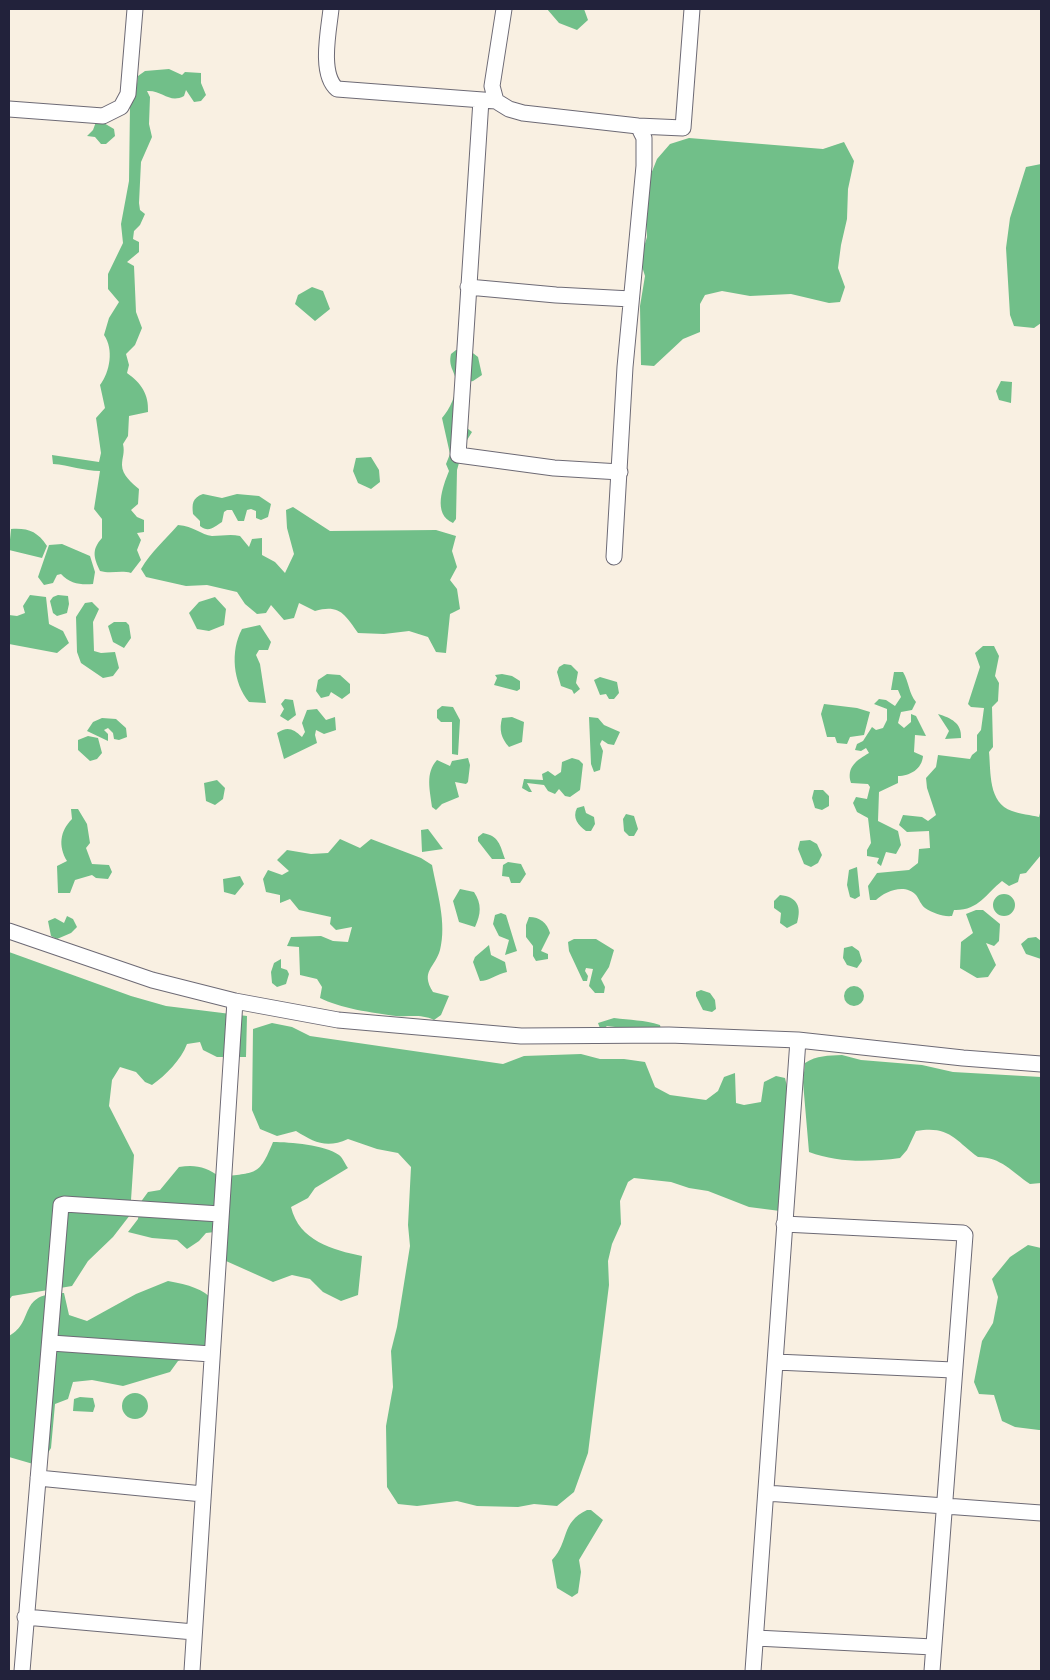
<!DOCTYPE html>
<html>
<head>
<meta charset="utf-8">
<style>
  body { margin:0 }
  #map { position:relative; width:1050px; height:1680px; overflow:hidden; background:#f9f0e2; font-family:Sriracha,sans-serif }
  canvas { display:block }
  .frame { position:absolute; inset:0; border:10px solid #22223b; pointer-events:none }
</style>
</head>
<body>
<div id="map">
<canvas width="1050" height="1680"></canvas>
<div class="frame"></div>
</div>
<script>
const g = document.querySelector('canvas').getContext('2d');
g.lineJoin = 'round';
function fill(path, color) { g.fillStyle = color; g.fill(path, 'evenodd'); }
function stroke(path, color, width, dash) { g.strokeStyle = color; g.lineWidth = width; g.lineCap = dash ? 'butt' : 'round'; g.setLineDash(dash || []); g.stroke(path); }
fill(new Path2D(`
  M547,9H584L588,20L577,30L559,23Z
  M169,69L182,75L185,72L201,73V83L206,95L201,101L194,102L186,90L184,96C169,104 163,90 147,91L150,97L149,124L152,137L141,162L139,203L140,210L145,214L140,225L134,231L133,239L139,242V252L127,262L134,266L136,312L142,328L135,345L126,354L129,365L127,373C141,383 149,394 148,412L129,416L128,436L123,444C125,453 122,457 122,465C122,475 132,483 139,489L138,504L131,510L137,517L144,520V532L137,533L141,540L137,550L141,560L131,573C121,570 111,574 100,571C94,558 91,550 102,538V519L94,509L100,471C84,471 69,465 53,464L52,455L99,462L101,453L96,418L105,408L100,385C110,372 114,349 104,335L109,318L119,302L108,289V274L123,243L121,224L129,181L130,106L136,92L138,76L145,71Z
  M97,119L114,129L115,136L106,144H101L95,137L87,136L93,130Z
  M689,138L823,149L844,142L854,161L848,189L847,219L841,245L838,268L845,287L840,302L829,303L791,294L750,296L722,291L705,295L700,304V332L683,339L654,366L641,365L640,306L645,276L640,260L647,237L646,221L649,179L657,159L670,144Z
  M1041,164V323L1034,328L1014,326L1010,315L1006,248L1010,218L1026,167Z
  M312,287L323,291L330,309L315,321L295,304L298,295Z
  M456,350H469L478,357L482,375L473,381L460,384L462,424L472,432L464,445L457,470L456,519L453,523C432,514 443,486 449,471L446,464L450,454L442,418C450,409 457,394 456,381C455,371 448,367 451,354Z
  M1001,381L1012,382L1011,403L999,400L996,391Z
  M371,457L379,470L380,482L371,489L358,483L353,471L356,458Z
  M203,494L222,498L237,494L259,496L271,504L268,517L261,520L256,518V511L251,509L247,510L244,521H238L232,510H227L224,512L222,522C214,527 209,533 200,526V521L193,514C192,504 192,498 203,494Z
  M293,507L330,531L436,530L456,536L452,551L457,567L450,580L457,589L460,609L450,614L446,653L436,652L428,637L409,631L384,634L358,633C345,615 340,604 315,611L299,603L294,618L284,620L271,605L266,613L257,614L245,604L237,592L207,585L186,586L146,577L141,569C151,552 165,540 178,525C194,526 201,535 212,536C222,536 230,534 240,536L249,547L252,539L262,538V555L275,562L285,573L294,554L287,528L286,510Z
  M11,529C28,528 37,531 47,546L42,558L9,550Z
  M62,544L90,556L95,572L93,584C81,585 70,584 61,574L57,575L53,583L44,585L38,577L49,545Z
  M30,595L46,597L49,624L63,631L69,643L57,653L9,644V615L17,616L25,613L23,606Z
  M58,595L68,596L69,604L67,613L57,616L53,613L50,601L53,597Z
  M215,597L226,609L224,625L209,631L197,629L189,613L199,602Z
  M92,602L99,609L93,622L94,651L101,653L115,652L119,668L113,676L103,678L81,663L77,652L76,617L85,603Z
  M114,622H126L129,625L131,638L124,648L113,642L108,626Z
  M260,625L271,642L268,650H259L256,655L260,664L266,703L249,702C233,683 230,651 242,629Z
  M983,646H994L999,656L995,676L999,683L998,701L992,707L993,747L989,752C991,772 988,803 1012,811C1020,814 1031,815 1039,817L1041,809V855L1026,873L1020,874L1018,882L1009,886L1002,881C986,894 978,911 954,910L952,916C943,917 933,913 925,908C921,905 919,899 916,895C905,883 885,891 876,900H870L868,886L877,873L909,870L918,863L919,849L930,848L929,831L907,832L899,825L903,815L922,817L928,821L936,815L927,788L926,778L936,767L938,755L970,759L972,755L977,751V735L981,730L984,708L971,707L968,704L980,667L975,653Z
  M564,664L571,665L578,672L576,683L580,689L574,694L572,690L561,686L557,672L559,667Z
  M894,672H903C909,682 909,694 916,702L912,710L901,712L898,723L904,728L911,722V714L916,716L926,736L915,735L914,752L923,756C922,769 910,776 898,776V783L879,792L878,821L898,831L901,845L896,854L886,852L881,866L877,863L879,858L867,856V850L871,843L868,818L857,812L853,803L856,797L867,799L870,787L868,784L851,783C846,767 857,760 869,753L866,748L861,751L855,750L857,744L863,741L872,727L876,730L883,728L887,720V709L874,704L879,699L886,700L895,706L901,697L898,690H891Z
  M327,674L340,675L350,684V693L342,699L331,692L329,696L321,698L316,691L318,680Z
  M502,674L512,676L520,681V689L517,691L494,685L497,678L495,675Z
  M600,677L617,682L619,693L614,699H609L606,694L600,695L594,680Z
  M285,699L293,700L296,715L288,721L280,716L284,709L281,704Z
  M824,704L857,708L870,712L864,735L850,737L847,744L837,743L835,737H827L821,714Z
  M442,706L453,707L460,720L458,755L452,754V722H441L437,718V710Z
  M317,709L326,720L335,717L336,730L324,734L316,730L315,735L317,743L284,759L277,733C288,726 293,729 302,737L305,732L302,723L307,710Z
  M938,714C951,718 962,723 961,738L945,739L949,731Z
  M512,717L524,722L522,742L509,747C501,738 499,730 502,718Z
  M589,717L598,718L604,725L620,732L614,745L608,744L602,740L600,744L603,751L600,770L594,772L591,764Z
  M102,718L116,719L126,728L127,737L119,740L114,739L113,733L108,728L104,730L108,734V741L87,731L93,722Z
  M88,736L98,738L102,753L97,759L90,761L78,750V740Z
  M468,758L470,765L468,782L466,784L455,782L459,797L442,804L436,810L432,807C430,790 425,773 437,760L450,766L452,761Z
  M572,758L579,760L583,764L580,790L570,797L565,796L559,789L555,794L548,791L544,785L527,783L532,792H529L522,788L524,779L543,780L542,774L548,771L555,776L561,772L562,762Z
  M217,780L225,788L223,799L215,805L206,801L204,783Z
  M814,790H823L829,796V806L822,810L815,808L812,798Z
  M584,806L586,813L594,817L595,824L591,831H586C578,825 572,818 577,808Z
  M71,809H78L87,824L90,843L86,848L92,864L109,865L112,872L108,879L96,878L92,875L75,880L70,893H58L57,866L67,861C58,846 60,831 72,819Z
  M626,814L634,816L638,829L634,836H629L624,831L623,819Z
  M428,829L443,849L422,852L421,830Z
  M483,833C499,836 500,845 505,859H492L478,841V837Z
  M340,839L360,848L371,839L421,858L432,865C437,892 447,923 440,950C435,968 420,971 433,992L449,996L441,1015L434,1020C421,1014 410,1017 396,1016C373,1013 339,1008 320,998L322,987L317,979L300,975L299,947L287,946L291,937L321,936L333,941L348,942L352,927L336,930L330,924L331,917L299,910L290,899L280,903V895L266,892L263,879L268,870L282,875L289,871L277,860L287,850L311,854L328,853Z
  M810,840L817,844L822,855L818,863L811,867L804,864L798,849L800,841Z
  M508,862L521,864L526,874L520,883H511L509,877L502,876L503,865Z
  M857,867L860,896L855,899L850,897L847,885L849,870Z
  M240,876L244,884L235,895L224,892L223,879Z
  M460,889L474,892C482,904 481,914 475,927L459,922L453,901Z
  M993 905a11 11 0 1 1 22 0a11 11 0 1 1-22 0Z
  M780,895C797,897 802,906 797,923L787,928L780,923L781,913L774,908V901Z
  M976,910H983L1000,924L999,941L994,946L986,943L996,965L988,977L977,978L960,968L961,942L973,933L966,914Z
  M501,913L506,915L517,951L505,955L509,940L499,936L493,924L495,915Z
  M67,916L73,919L77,927L71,933L57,939L51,936L48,921L55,918L64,923Z
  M529,917C540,917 547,923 550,933L541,951L548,954V959L536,961L533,956V946L526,937V925Z
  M1036,937L1041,941V959L1026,954L1021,944L1028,938Z
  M574,939H596L614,950L609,967L601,979L605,987L604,993H595L589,986L593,969L586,968L585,971L588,976L587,981H583L569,951L568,942Z
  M489,945L491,955L505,962L507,972C497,974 489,981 480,981L473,962L475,957Z
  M852,946L859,951L862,961L857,968L847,965L843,958L844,948Z
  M9,952L131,996L166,1006L247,1016L246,1057H217L203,1050L200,1042L187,1044C181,1060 166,1075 152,1085L145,1082L136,1072L120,1067L112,1080L109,1106L134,1155L130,1215L113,1237L88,1261L72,1286L12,1296L9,1300Z
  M281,959V968L287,970L289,974L286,984L277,987L272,983L271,972L274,963Z
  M844 996a10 10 0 1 1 20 0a10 10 0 1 1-20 0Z
  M701,990L710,993L715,1000L716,1009L712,1012L703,1010L696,996V992Z
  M614,1018C630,1020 644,1020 660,1025L662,1034L620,1035L615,1027L607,1026L601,1031L598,1023Z
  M272,1023L292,1027L310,1036L503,1064L524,1056L581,1054L600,1059H624L645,1062L655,1087L670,1095L706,1100L718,1091L724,1077L735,1073L736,1103L744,1105L761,1102L764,1082L776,1076L785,1078L790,1099L780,1211L749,1207L708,1191L689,1188L671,1182L634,1178L628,1182L620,1201L621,1224L612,1244L608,1261L609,1285L588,1453L574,1492L557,1506L534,1504L518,1507L477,1506L457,1501L417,1506L398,1504L387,1487L386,1426L393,1387L391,1351L397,1327L410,1246L408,1225L411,1167L398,1153L377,1149L348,1139C326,1149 314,1142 296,1131L277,1136L260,1129L252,1110L253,1029Z
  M842,1055L861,1060L922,1065L953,1072L1041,1077V1183L1030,1184C1012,1172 1001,1157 978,1157C955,1140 949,1125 916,1131L907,1150L900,1158C870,1162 838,1163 809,1152L803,1082L805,1063C817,1055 828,1056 842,1055Z
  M273,1142C290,1142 325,1145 339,1155C343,1158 345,1164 348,1168L315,1188L308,1198L291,1207C299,1241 333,1250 362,1256L358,1295L341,1301L323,1292L310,1279L292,1275L273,1282L226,1261L224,1238L215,1232L206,1233L199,1241L187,1249L177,1240L152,1238L128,1232L138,1219L140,1203L148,1192L160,1190L179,1167C195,1164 207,1167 220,1177C256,1172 259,1177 273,1142Z
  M1028,1245L1041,1248V1430H1039L1015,1427L1002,1421L994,1395L979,1394L974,1382L982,1341L993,1323L998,1297L992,1279L1010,1257Z
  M168,1281C210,1288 228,1302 219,1346L178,1361L170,1372L123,1386L92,1380L73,1382L68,1399L55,1404L51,1448L40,1466L9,1457V1336C36,1321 16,1293 64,1293L69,1315L87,1321L136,1294Z
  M122 1406a13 13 0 1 1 26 0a13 13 0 1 1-26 0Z
  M80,1397L93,1398L95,1406L93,1412L73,1411L74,1399Z
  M587,1510H591L603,1520L579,1560L581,1572L578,1593L572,1597L557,1588L552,1560C570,1541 560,1523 587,1510Z`), '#71bf89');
const minor = new Path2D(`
  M331,9C329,29 319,74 337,89L496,101L509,109L523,113L638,126L683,128L692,9
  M481,100L458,455L554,468L620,472
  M496,101L492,86L504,9
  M9,109L103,116L121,107L128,94L135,9
  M468,287L556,295L631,299
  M614,557L625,367L644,166V138L638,126
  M9,931L152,980L235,1001L338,1020L521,1036L669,1035L798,1040L963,1058L1041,1064
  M784,1224L963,1233L965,1235L932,1671
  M51,1343L211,1354
  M776,1362L953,1370
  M38,1478L203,1494
  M766,1493L1041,1513
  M25,1617L194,1632
  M756,1638L933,1647
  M22,1671L61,1205L64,1204L220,1214
  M192,1671L235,1001
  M753,1671L798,1040`);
stroke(minor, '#6d6a75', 17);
stroke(minor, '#fff', 15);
</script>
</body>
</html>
